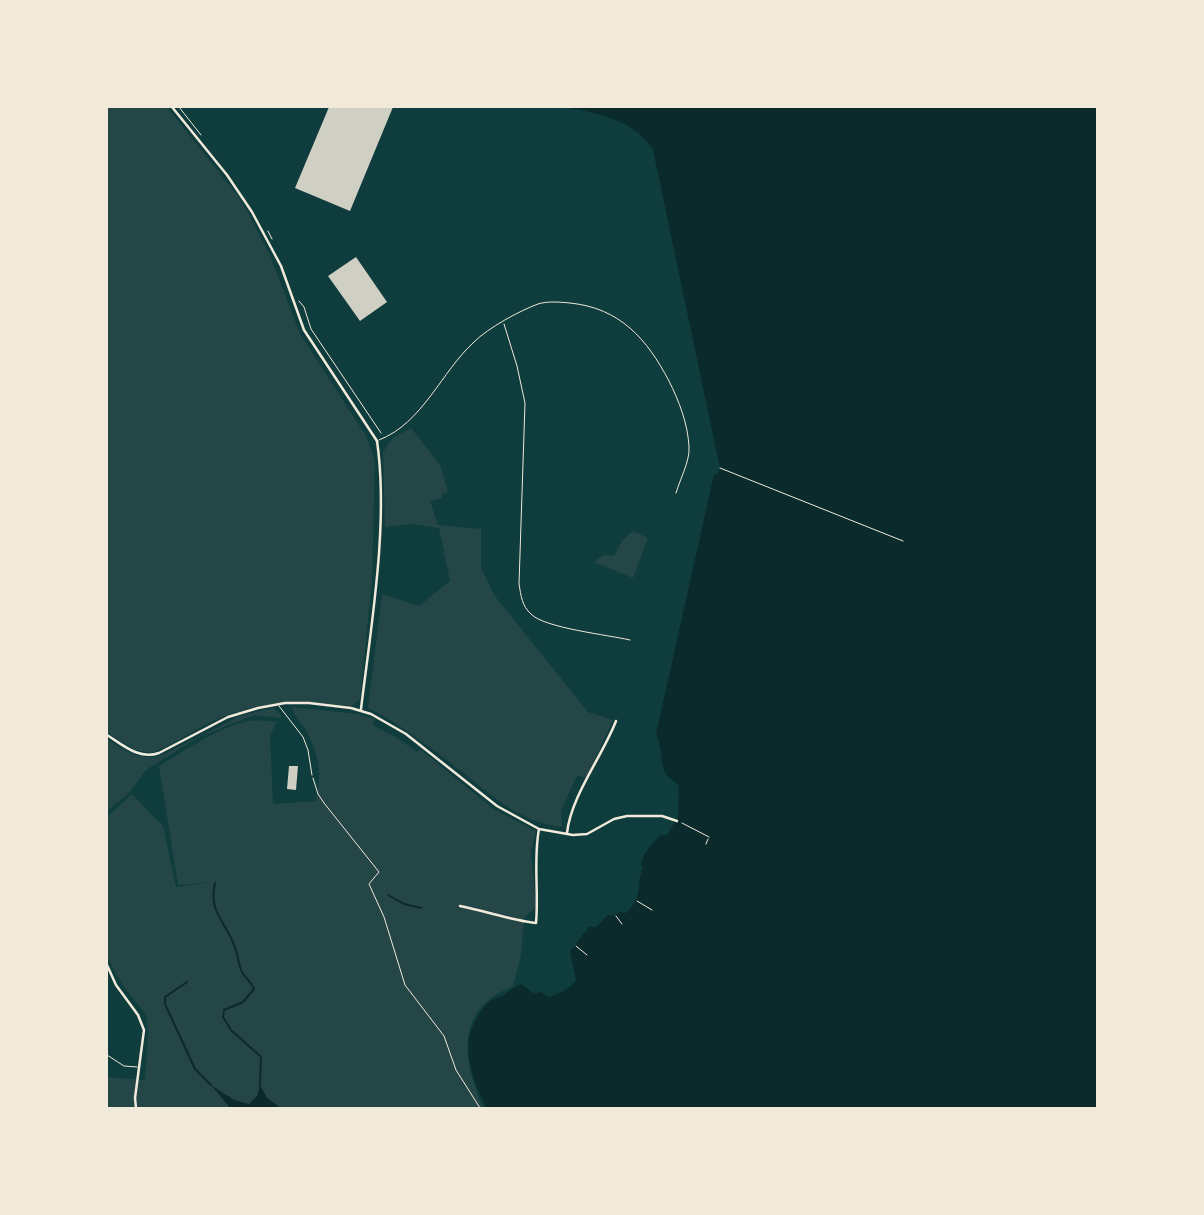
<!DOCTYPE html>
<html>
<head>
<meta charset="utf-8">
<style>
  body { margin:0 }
  #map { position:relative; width:1204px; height:1215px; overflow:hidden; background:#0f3d3e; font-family:"Noto Sans",sans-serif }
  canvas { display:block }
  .frame { position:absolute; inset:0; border:108px solid #f1e9da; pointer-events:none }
</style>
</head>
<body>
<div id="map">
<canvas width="1204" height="1215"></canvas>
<div class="frame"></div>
</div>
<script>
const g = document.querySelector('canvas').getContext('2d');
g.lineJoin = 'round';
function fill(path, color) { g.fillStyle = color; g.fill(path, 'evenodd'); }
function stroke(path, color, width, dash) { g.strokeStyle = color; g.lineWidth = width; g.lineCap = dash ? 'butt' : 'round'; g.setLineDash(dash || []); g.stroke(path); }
fill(new Path2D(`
  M107,107H167L241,200L269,253L300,334L366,436L375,460L372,580L360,699L352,706C296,700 261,699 209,723C189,733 171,746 151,753L136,750L107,733Z
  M411,428L440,465L448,492L442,494V498L430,501L438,525L481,529V568L494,595L588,712L613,720L586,778L577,775L561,811L562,827C519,822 494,797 461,771C431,748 401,724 368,708L382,594L419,606L450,581L439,528L411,524L385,527L383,452L393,438Z
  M633,531L648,538L633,578L594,562L603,555L614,556L622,541Z
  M292,707L358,714L375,719L372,725L396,737L417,752L420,749L495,810L536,831L531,851L536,907L524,918L521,956L513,986C505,990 495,994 489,1000C454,1029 469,1073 483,1108H107V1077L145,1080L148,1030L146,1015L123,986L107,957V817L132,794L163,826L176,887L210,882L178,885L159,766C187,749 217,728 249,721C258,719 268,721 277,722L270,735L273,804L316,801C322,776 319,753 306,731C301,721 295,718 292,707Z
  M273,708L281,715V718L254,715L199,737L146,770L129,793L107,811V739C124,750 139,761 160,756L240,716Z`), '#244646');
fill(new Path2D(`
  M563,107H1097V1108H486C469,1070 456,1037 488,1003C491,999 498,998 502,996C509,992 513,987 521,984L533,993L541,992L549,997C559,993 568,990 576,981L570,951L589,927H596L608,915L614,916L619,912L626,913C643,898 636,886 643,867L641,865C643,851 652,845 660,835H667L678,817L679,786C675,782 669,778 666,774C660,764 663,748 656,734L714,474L717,475L720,468L653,150C636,120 594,112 563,107Z
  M211,1085L234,1100L249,1104L257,1096L260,1085L267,1098L281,1108H230Z`), '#0a2a2b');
stroke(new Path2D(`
  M215,883C208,912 226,922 234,945C238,953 238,964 242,972C246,979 251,981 254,989L243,1002L224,1010L223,1017L231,1030L261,1057L260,1085
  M388,895L404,904L421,908
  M187,982L165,997V1004L195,1069L211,1085`), '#0a2a2b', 2);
fill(new Path2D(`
  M329,107H393L350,211L295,188Z
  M356,257L387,302L360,321L328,276Z
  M289,766H298L296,790L287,789Z`), '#cfcfc3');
stroke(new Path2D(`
  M179,107L201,135
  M268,231L272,239
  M299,301L304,307L311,329L381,433
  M720,468L903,541
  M313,778L318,794L324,803L379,872L369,884L384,917L405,985L444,1036L456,1070L480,1108
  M682,823L709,837
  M706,844L708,839
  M637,901L652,910
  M616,916L622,924
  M576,946L587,955`), '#f1e9da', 1);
stroke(new Path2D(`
  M504,324L517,366L525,403L519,584C521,596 522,606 531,614C544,628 609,635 630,640
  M379,440C423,423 441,372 474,342C488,328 519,311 538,304C547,301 560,302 570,303C620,308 647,339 669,381C679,401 688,424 689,447C690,461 680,479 676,493
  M279,706L303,737L308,750L312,775
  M107,1055L124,1066L137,1067`), '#f1e9da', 1);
stroke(new Path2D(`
  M361,709C371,626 389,523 377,441
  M107,735C123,745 139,760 159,753L228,717L258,708L285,703H309L351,708L371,714L406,734L497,806L539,829L573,835L587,834L614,819L627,816H662L677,821
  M567,833C571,796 602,757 616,721
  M460,906C486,911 510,920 536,923C539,892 533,860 539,829
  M107,965L116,985L138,1015L144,1030L135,1098L136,1108`), '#f1e9da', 2.5);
stroke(new Path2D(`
  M172,107L227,175L252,212L281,266L304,330L377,441`), '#f1e9da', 2.5);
</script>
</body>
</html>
